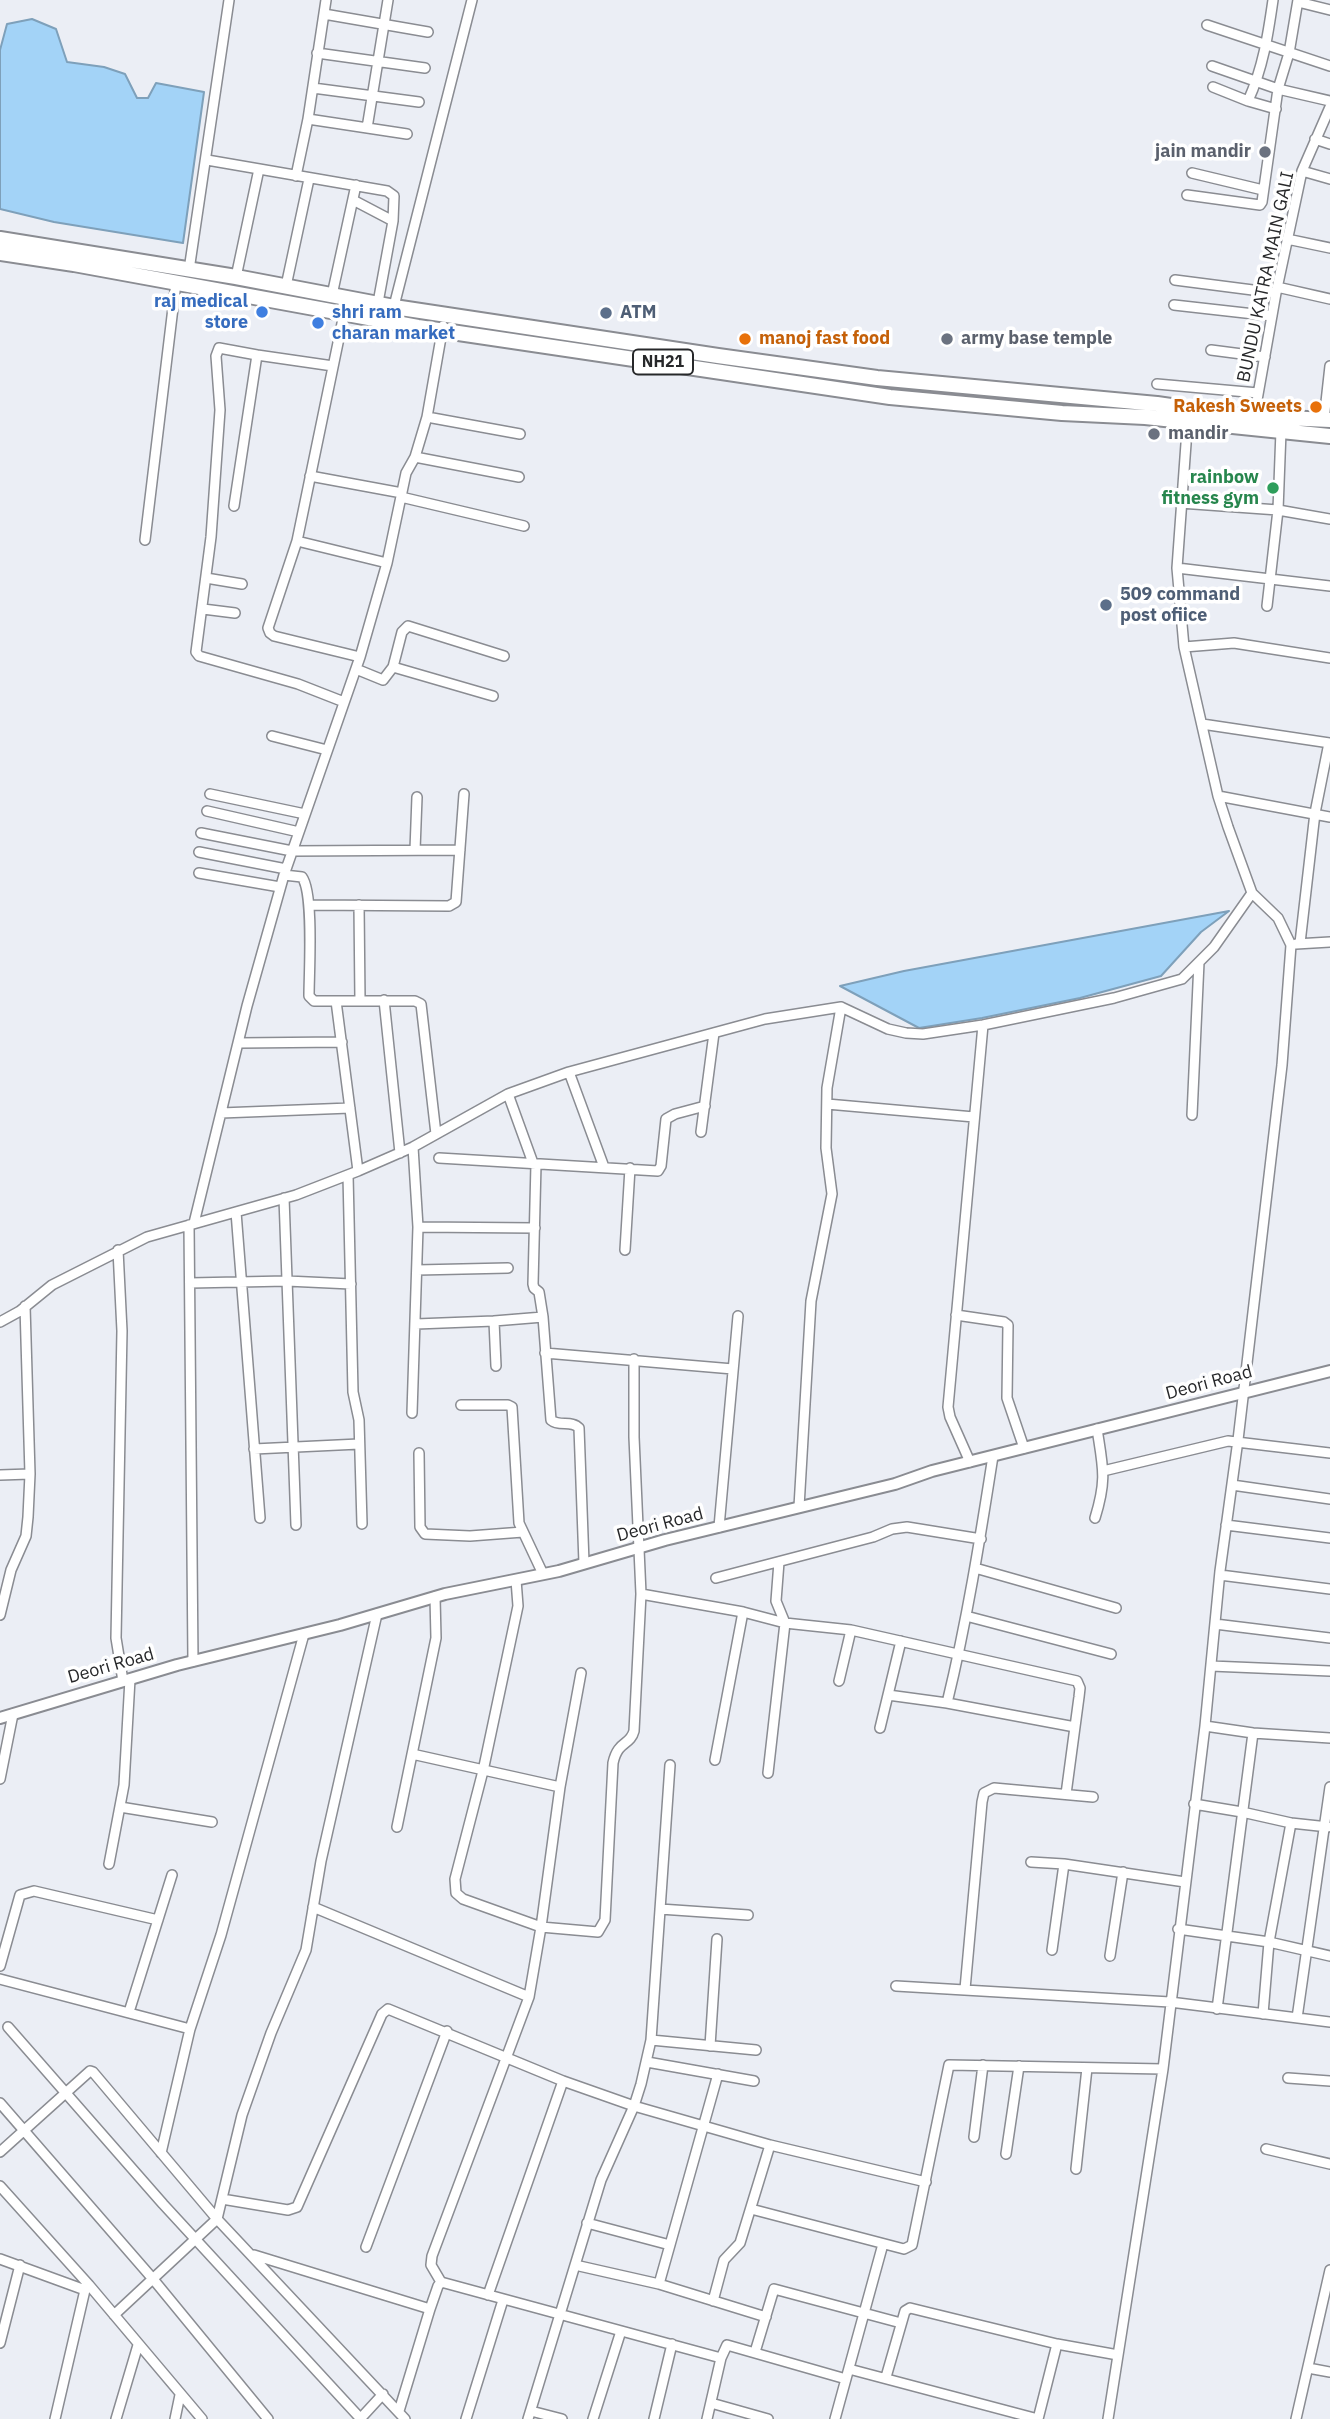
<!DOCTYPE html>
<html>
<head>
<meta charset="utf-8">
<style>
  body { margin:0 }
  canvas { display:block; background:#ebeef5 }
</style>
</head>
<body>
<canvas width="1330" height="2419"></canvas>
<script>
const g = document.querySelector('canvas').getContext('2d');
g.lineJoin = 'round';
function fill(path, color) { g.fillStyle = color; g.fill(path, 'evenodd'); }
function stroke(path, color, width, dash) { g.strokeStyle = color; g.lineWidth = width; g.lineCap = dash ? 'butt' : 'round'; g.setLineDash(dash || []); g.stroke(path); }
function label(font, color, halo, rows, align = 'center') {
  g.font = font + ' "IBM Plex Sans",sans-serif'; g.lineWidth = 7; g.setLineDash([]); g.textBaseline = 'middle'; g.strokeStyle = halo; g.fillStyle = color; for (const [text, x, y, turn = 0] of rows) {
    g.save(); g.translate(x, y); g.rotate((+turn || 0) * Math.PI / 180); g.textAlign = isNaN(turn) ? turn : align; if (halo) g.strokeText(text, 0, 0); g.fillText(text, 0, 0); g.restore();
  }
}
const water = new Path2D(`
  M32,19L56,29L67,62L104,67L125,74L137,98H148L156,83L204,92L183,243L54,222L0,209V50L7,24Z
  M1229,911L1201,932L1161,976L1080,998L982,1018L919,1028L840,986L904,971Z`);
fill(water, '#a3d3f7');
stroke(water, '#7ea0ba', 2);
const minor = new Path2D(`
  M1298,2L1330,10
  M324,14L428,32
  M1207,25L1330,66
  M317,53L425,68
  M1212,66L1278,89L1330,101
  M1213,87L1248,101C1263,68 1268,35 1273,0
  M313,88L419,102
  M1248,101L1276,109
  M308,119L407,134
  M367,128L388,0
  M1315,139L1330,144
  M207,160L387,191L394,196L393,221
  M1302,171L1330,179
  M1192,173L1263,190
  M296,176L308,119L326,0
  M1187,195L1260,205L1262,202L1278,89L1289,53L1298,0
  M353,200L393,221L375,319
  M1287,239L1330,248
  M189,270L229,0
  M236,277L259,169
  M1175,280L1276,293
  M286,286L309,179
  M1277,287L1330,299
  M332,295L356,185
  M1174,305L1272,316
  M345,309L297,541L387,563
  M393,310L472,0
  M1211,350L1265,357
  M257,355L219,348L216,356L220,410L211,537L196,652L199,656L298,684L344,702
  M1157,384L1258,393
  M427,417L520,434
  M1254,417L1276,293L1302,171L1330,107
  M1324,420L1330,366
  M415,457L519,477
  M310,476L402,493
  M401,497L524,526
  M1180,503L1278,510L1330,519
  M234,506L257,355L333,366
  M145,540L176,283
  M297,541L268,628L270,633L274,636L360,657
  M1177,568L1330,586
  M206,578L242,584
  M1267,606L1278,510L1281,431
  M203,609L235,613
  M1184,647L1234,643L1330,658
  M393,667L493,696
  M356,669L383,680L393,667L402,632L408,626L504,656
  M1202,724L1330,743
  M272,736L327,750
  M210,794L305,814
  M1218,796L1330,817
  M207,811L299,832
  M201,833L292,851L460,850
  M415,850L417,797
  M199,852L286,869
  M199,873L280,887
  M284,875L302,877C314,893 309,973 309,996L314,1001H336L358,1171
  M309,905L449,906L456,902L464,794
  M359,905L360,1001
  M1300,943L1315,813L1329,743
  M1296,944L1330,942
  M384,1000L400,1153
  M336,1001H415L421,1004L436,1134
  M239,1043L342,1042
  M569,1072L604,1167
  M508,1094L533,1163
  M827,1104L974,1117
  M221,1113L350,1108
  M1192,1115L1199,962
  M701,1132L714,1033
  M439,1158L658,1171L661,1166L666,1119L675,1114L705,1106
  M536,1164L533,1284L534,1288L539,1292L543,1317
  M348,1175L353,1392L359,1420L362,1524
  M284,1198L296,1525
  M236,1212L260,1518
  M194,1223L247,1006L284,875L360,657L387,563L406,473L415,457L427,417L443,326
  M189,1225L193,1661
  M418,1227L535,1228
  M118,1250L122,1331L116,1638L123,1681
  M625,1250L630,1168
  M417,1270L508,1268
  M190,1283L287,1281L351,1284
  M956,1315L1004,1322L1008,1325L1007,1398L1024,1448
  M0,1322L20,1311L52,1285L147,1237L296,1195L358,1171L413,1147L508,1094L569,1072L765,1019L841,1007L888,1029L906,1033L923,1034L983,1025L1114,998L1182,979L1214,947L1252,893
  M416,1324L494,1321
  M545,1353L733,1369
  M496,1366L494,1321L543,1317L551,1420C559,1427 572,1420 579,1428L584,1563
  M461,1405H508L512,1407L519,1523L543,1574
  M412,1413L418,1227L413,1147
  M254,1449L359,1444
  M419,1453L420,1527L425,1534L470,1536L523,1532
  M993,1456C980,1539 967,1621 947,1703L1075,1727
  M970,1462L950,1417L948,1407L983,1025
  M1103,1471L1228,1441L1330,1453
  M0,1475L30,1474
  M1232,1485L1330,1499
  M799,1507L811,1301L832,1194L826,1148L827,1088L841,1007
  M1095,1518C1107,1479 1103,1468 1097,1429
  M1226,1525L1330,1538
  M719,1527L738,1316
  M779,1562L776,1601L785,1623
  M975,1568L1116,1608
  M1220,1575L1330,1589
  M716,1578L873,1537L892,1529L907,1527L981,1539
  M641,1594L743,1612L785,1623
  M0,1615L11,1570L26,1536L28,1517L30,1474L25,1306
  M966,1616L1111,1654
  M1215,1624L1330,1638
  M1211,1666L1330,1671
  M581,1673L560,1787L541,1927L598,1932L605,1920L613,1763C618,1740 630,1746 634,1731L641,1594L634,1437V1359
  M839,1681L851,1630
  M888,1695L947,1703
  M1205,1726L1253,1733L1330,1738
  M880,1728L901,1641
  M412,1754L560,1787
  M715,1760L743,1612
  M768,1773L785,1623L851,1630L1077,1681L1080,1688L1079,1697L1066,1794
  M0,1779L13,1714
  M1194,1804L1242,1812L1291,1823L1328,1827
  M120,1807L212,1822
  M397,1827L436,1638L435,1597
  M1031,1862L1064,1864L1185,1882
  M109,1864L124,1785L130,1679
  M313,1907L529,1997L541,1927L463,1899L456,1893L455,1879L483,1771L518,1606L516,1580
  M660,1909L748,1915
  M1178,1929L1269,1942L1330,1956
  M1052,1950L1064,1864
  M1110,1956L1123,1872
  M0,1966L20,1895L34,1891L158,1920
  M0,1979L190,2029
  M896,1986L1170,2002L1330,2022
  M965,1989L982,1802L984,1793L994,1788L1093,1797
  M1217,2009L1253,1733
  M129,2012L172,1875
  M1263,2014L1269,1942L1291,1823
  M1297,2018L1330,1787
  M8,2027L163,2204L361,2419
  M651,2040L756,2050
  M710,2046L717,1939
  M647,2062L754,2081
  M1288,2078L1330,2081
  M0,2103L153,2279L268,2419
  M974,2137L983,2065
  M1266,2149L1330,2164
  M0,2152L90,2071L93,2072L217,2219L405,2419
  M161,2153L190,2029L221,1935L304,1634
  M1006,2154L1019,2066
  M1076,2169L1087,2068
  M0,2186L89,2285L202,2419
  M222,2199L288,2210L297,2207L382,2014L388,2009L563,2081L634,2106L770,2145
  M751,2209L904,2249L912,2245L949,2065L1163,2069
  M587,2223L670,2245
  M366,2247L447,2031
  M254,2255L430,2309
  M0,2259L85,2290
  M575,2265L659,2284L766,2317
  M441,2282L431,2265L432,2256L529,1997
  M659,2284L718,2074
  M488,2295L563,2081
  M713,2301L724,2260L740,2243L770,2145L926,2182
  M114,2315L217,2219L242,2115L271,2033L306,1950L321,1861L377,1614
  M0,2343L20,2265
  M755,2352L774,2289L901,2323
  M1308,2368L1330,2372
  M849,2369L1038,2419
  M886,2377L905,2311L910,2308L1057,2344L1118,2355
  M711,2403L768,2419
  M399,2411L430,2309L438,2286L441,2282L721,2358
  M531,2411L562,2419
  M55,2419L85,2290L89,2285
  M116,2419L138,2345
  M175,2419L180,2395
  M360,2419L383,2394
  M466,2419L503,2300
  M528,2419L601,2180L634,2106L641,2084L651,2040L670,1765
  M593,2419L621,2331
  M654,2419L672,2344
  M707,2419L721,2358L727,2345L846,2379
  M835,2419L883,2244
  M1038,2419L1057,2344
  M1108,2419L1163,2069L1205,1726L1220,1571L1238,1440L1282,1065L1291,945L1278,918L1252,893L1228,827L1218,796L1184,647L1177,568L1188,416
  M1296,2419L1330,2270`);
const tertiary = new Path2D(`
  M0,1718L177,1665L340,1625L445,1594L559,1571L665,1540L895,1484L932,1471L1330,1371`);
const trunk = new Path2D(`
  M0,239L236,277L394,307L718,356L877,378L1157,404L1240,416L1330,420
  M0,253L74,264L418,327L890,397L1062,413L1145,417L1330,436`);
stroke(minor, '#8a8c92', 12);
stroke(tertiary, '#8a8c92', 14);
stroke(trunk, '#8a8c92', 18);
stroke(minor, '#fff', 9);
stroke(tertiary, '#fff', 10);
stroke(trunk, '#fff', 14);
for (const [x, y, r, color] of [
  [1265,152,7,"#6b7280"],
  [262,312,7,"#3f7fe0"],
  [606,313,7,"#5c6f8a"],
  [318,323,7,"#3f7fe0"],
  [745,339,7,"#e8710a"],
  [947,339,7,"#6b7280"],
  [1316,407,7,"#e8710a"],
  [1154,434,7,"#6b7280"],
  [1273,488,7,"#2e9e5b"],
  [1106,605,7,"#5c6f8a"]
]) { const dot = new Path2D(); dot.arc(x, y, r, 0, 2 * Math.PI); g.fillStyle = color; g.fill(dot); stroke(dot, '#fff', 2.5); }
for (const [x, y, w] of [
  [663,362,60]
]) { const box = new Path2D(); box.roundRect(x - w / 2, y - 12.5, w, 25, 5); g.fillStyle = '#fff'; g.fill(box); stroke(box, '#27282a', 2); }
label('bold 16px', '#27282a', null, [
  ["NH21",663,362]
]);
label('bold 18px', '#5b616d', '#fff', [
  ["jain mandir",1251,152,"right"],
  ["army base temple",961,339],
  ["mandir",1168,434]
], 'left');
label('18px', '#27282a', '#fff', [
  ["BUNDU KATRA MAIN GALI",1266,277,-78],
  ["Deori Road",1209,1383,-15],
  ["Deori Road",660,1525,-15],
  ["Deori Road",111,1666,-16]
]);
label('bold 18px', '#366cbe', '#fff', [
  ["raj medical",248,302],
  ["store",248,323],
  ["shri ram",332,313,"left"],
  ["charan market",332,334,"left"]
], 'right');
label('bold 18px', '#4e5e75', '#fff', [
  ["ATM",620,313],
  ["509 command",1120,595],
  ["post ofiice",1120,616]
], 'left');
label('bold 18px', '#c56008', '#fff', [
  ["manoj fast food",759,339],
  ["Rakesh Sweets",1302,407,"right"]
], 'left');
label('bold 18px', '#27864d', '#fff', [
  ["rainbow",1259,478],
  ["fitness gym",1259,499]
], 'right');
</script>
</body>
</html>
